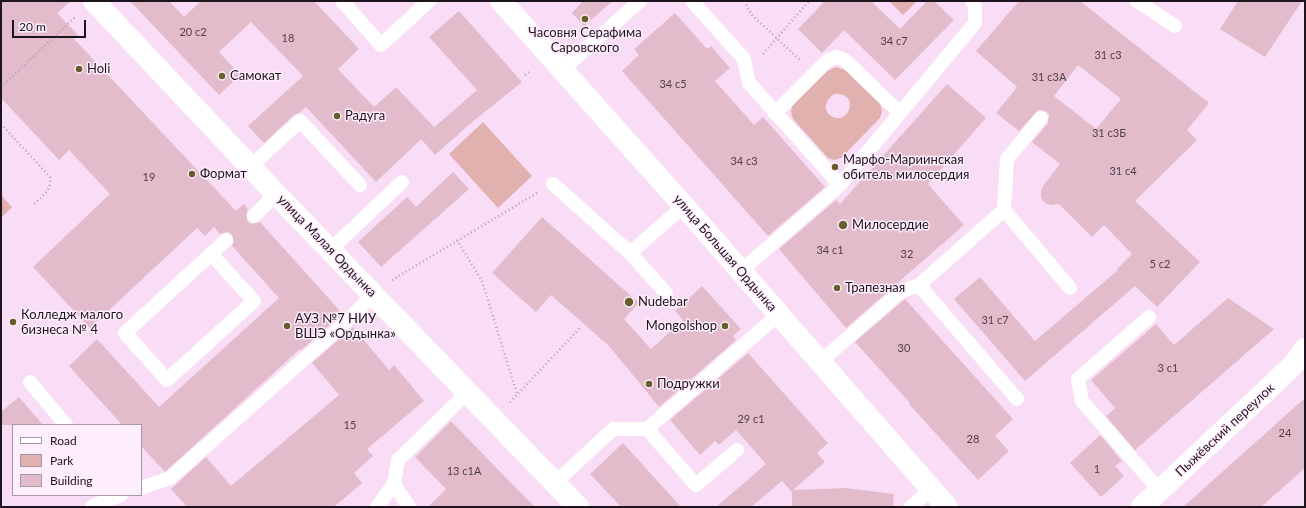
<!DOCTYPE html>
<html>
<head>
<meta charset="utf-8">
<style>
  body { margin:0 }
  #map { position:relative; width:1306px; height:508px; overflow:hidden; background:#f9ddf6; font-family:Lato,sans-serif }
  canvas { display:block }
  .frame { position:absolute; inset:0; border:2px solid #1e141d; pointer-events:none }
  .legend { position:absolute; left:12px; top:424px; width:130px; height:72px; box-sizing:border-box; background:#ffeefe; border:1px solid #a597a4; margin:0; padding:5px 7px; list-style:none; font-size:12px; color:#1e141d }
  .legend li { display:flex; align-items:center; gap:8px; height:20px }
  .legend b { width:20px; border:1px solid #a597a4 }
  .scale { position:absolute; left:12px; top:20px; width:74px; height:18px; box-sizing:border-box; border:2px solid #1e141d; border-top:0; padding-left:5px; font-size:12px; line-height:14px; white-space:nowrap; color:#1e141d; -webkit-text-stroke:3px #ffeefe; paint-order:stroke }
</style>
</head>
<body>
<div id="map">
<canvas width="1306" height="508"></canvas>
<div class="frame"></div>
<ul class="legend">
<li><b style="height:5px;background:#fff"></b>Road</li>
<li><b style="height:11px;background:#e1b1af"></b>Park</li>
<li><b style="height:11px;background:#e2bcca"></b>Building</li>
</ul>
<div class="scale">20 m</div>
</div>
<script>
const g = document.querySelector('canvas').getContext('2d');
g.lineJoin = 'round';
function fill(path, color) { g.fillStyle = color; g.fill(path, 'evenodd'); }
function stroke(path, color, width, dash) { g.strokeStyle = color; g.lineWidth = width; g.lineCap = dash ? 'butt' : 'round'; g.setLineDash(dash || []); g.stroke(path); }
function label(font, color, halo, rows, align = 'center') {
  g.font = font + ' Lato,sans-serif'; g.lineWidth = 3; g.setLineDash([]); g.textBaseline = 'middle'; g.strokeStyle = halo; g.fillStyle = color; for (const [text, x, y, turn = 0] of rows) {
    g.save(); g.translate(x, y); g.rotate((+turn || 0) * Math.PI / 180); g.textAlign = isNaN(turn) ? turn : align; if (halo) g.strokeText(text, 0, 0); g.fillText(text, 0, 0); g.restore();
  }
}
fill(new Path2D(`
  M889,1H917L903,15Z
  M836,67L845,70L880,104L882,111L880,118L841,158L834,160L828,158L793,119L791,112L792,106L827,71ZM834,94C863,92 847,129 830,115C822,108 827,99 834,94Z
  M483,122L532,176L498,208L449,154Z
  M1,195L12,207L1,218Z`), '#e1b1af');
fill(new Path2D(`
  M1,1H71L57,13L78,35L74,39L236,211L244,204L248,210L246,214L248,222L252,224L260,222L341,312V315L301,350L300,349L166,471H164L141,446V425H122L69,366L97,339L159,407L279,298L232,246L234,242L232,235L228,232L220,234L214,227L205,236L197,228L90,328L33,267L110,194L69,150L59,160L1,98Z
  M130,1H169L184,17L201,1H314L359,49L338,69L374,107L396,87L434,127L376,182L306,107L299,113L294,115L264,143L248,126L303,76L251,22L219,52L240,75L219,95Z
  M583,1H613L584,26L572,13Z
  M825,1H871L900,29L927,1H934L954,20L895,80L844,30L822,53L798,29Z
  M1019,1H1080L1209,103L1187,130L1197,140L1135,201L1200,262L1157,307L1135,286L1025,381L954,299L980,277L1035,341L1118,270L1117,269L1132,254L1104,225L1092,237L1059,204L1051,205L1045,203L1041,198V191L1043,186L1060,164L1032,142L1048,123L1049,115L1047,112L1042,110H1038L1019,131L996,113L1017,87L976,51ZM1078,65L1121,99L1096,129L1054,96Z
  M1238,1H1302L1265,57L1220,29Z
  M459,11L522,82L471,123L435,155L421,139L477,90L429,37Z
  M675,13L707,49L711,46L730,68L715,81L754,125L763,117L825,187L768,236L622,71L639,55L634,49Z
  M947,84L986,118L928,184L964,225L846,328L779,249L836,200L840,204Z
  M453,172L469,189L381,267L358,242L407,197L416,207Z
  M542,217L639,303L624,319L651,349L683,320L675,311L702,286L741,329L733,336L736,340L659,407L610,347L551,295L536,312L492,273Z
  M1228,298L1274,329L1135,450L1106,416L1115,408L1091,380L1156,324L1174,345Z
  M905,299L1013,419L995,436L1009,451L978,480L909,404L910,403L855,342Z
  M353,327L389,370L394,365L424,401L367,449L373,456L354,473L362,483L334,507H187L171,489L206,457L231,486L339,395L312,363Z
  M748,353L828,443L817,453L825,462L793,490L845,488L894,494L893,507H792V492L782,481L751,507H716L766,464L736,430L719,445L715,441L700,455L670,420Z
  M19,397L43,425H1V412Z
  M1305,398V468L1261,507H1183Z
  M451,421L514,486L535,507H428L446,489L415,457Z
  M1100,435L1122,461L1115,466L1124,476L1101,497L1070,463Z
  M623,443L681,507H621L590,474Z`), '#e2bcca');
stroke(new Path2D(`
  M744,1L752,15L801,61
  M763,54L809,1
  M525,75L530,71
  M1,87L75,17
  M1,124L50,177C52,191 41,197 32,206
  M457,240L482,281L517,394
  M392,280L537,193
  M510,402L580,328`), '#b7a0b4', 2.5, [1, 3]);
stroke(new Path2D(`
  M342,1L381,45L429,1
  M692,1L744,59L749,83L840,185
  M1137,1L1175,26
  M562,70L640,1
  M775,113L828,60L837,57L845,60L900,113
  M250,167L300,121L360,185
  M553,184L630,253L684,206
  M1004,210L1070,288
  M254,216L276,194
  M330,250L402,182
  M630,253L666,293
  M211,254L125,333L167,380L254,301L211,254L226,240
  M741,271L840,185L975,23V6L972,1
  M919,285L1017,399
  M1149,317L1078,379L1082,401L1160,491
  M820,362L900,292L919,285L1004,210L1007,159L1041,118
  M30,382L66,425
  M647,429L779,314
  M555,483L613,429H647L696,485L737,450
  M141,488L170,478L347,321L373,295
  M92,507L95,505L121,495
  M377,507L394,484
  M409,507L394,484L398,460L468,392
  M911,507L931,489`), '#fff', 14);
stroke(new Path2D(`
  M94,1L276,194L578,507
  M1142,507L1269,388L1293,365L1305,349`), '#fff', 22);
stroke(new Path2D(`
  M501,1L684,206L947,507`), '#fff', 22);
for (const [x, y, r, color] of [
  [585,19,4,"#665f2c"],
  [79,69,4,"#665f2c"],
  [222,76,4,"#665f2c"],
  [337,116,4,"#665f2c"],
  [835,167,4,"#665f2c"],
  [192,174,4,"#665f2c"],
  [843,225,5,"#665f2c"],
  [837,288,4,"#665f2c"],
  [629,302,5,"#665f2c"],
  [13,322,4,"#665f2c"],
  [287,326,4,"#665f2c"],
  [725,326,4,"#665f2c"],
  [649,384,4,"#665f2c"]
]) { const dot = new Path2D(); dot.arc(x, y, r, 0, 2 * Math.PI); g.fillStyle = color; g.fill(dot); stroke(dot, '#ffeefe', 1.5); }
label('11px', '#4f3e48', null, [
  ["20 с2",193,32],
  ["18",288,38],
  ["34 с7",894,41],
  ["31 с3",1108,55],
  ["31 с3А",1049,77],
  ["34 с5",673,84],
  ["31 с3Б",1109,133],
  ["34 с3",744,161],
  ["31 с4",1123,171],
  ["19",149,177],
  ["34 с1",830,250],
  ["32",907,254],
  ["5 с2",1160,264],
  ["31 с7",995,320],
  ["30",904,348],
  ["3 с1",1168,368],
  ["29 с1",751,419],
  ["15",350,425],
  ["24",1285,433],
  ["28",973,439],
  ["1",1097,469],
  ["13 с1А",464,471]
]);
label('13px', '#1e141d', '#ffeefe', [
  ["Часовня Серафима",585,33,"center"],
  ["Саровского",585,48,"center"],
  ["Holi",87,69],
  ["Самокат",230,76],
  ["Радуга",345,116],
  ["Марфо-Мариинская",843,160],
  ["обитель милосердия",843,175],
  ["Формат",200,174],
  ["Милосердие",852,225],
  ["Трапезная",845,288],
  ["Nudebar",638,302],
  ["Колледж малого",21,315],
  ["бизнеса № 4",21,330],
  ["АУЗ №7 НИУ",295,319],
  ["ВШЭ «Ордынка»",295,334],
  ["Mongolshop",717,326,"right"],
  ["Подружки",657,384]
], 'left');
label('13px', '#1e141d', '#ffeefe', [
  ["улица Малая Ордынка",327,246,46],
  ["улица Большая Ордынка",725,253,49],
  ["Пыжёвский переулок",1225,430,-43]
]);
</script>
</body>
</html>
